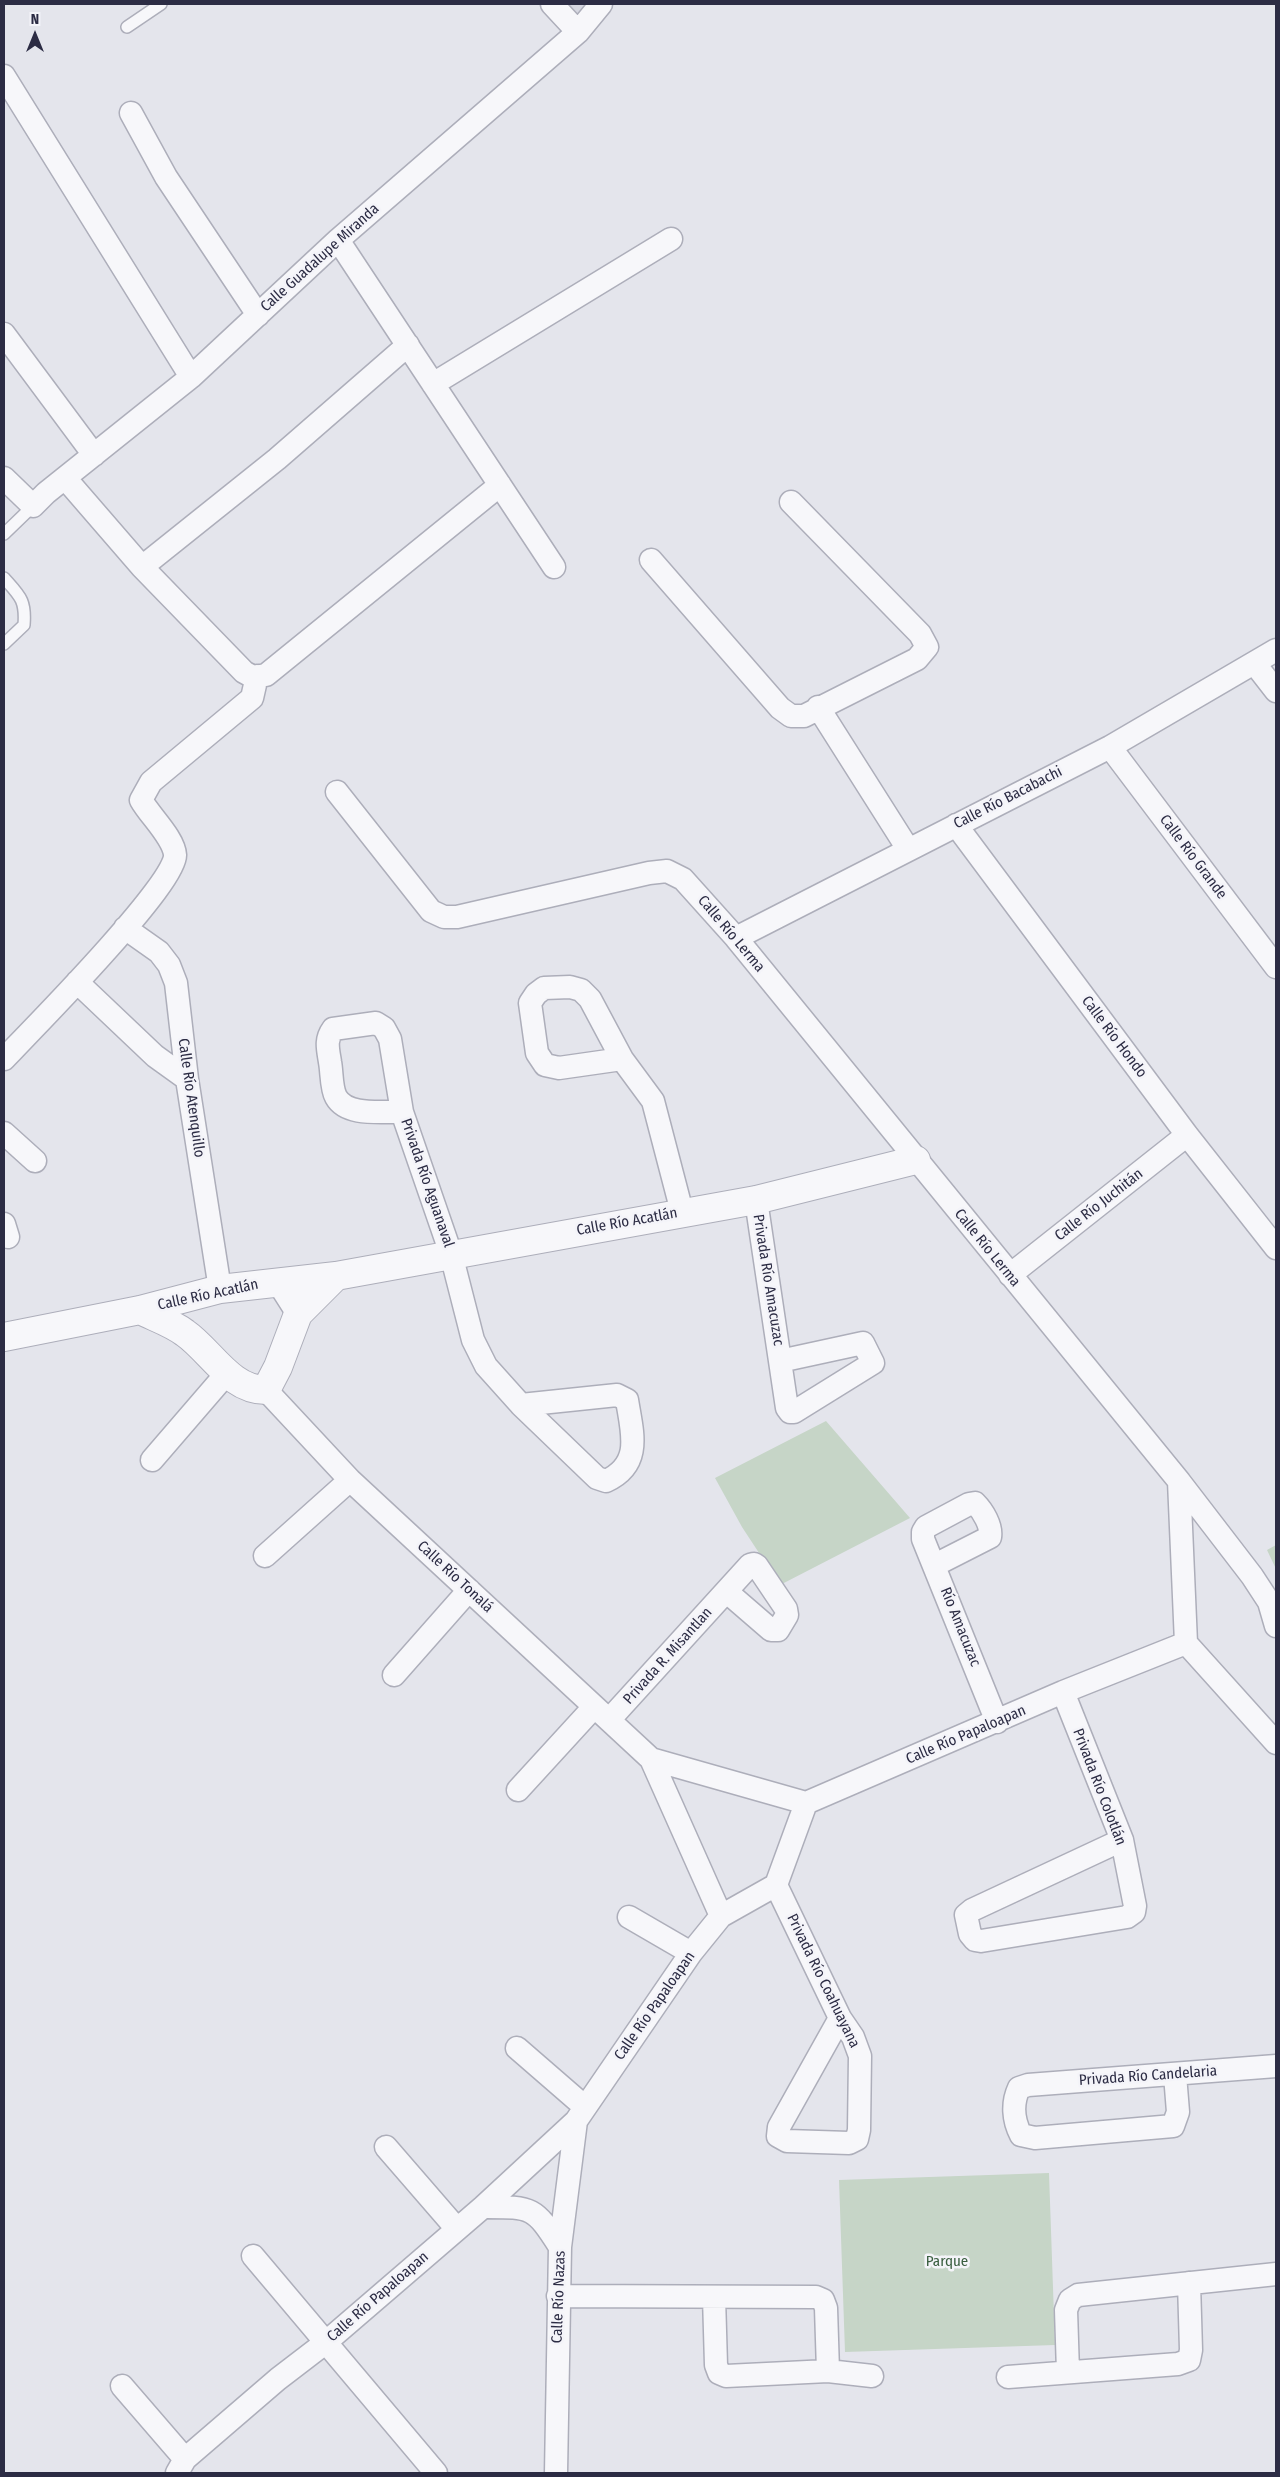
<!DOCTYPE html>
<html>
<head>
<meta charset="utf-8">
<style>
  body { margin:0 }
  #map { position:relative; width:1280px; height:2477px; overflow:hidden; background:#e4e5ec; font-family:"Fira Sans Condensed",sans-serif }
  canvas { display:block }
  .frame { position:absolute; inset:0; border:5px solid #2c2c44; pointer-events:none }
  .north { position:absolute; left:10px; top:10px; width:50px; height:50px; -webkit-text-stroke:4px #f4f4f9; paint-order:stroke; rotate:0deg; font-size:14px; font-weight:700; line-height:20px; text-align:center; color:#2c2c44 }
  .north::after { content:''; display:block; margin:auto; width:18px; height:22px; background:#2c2c44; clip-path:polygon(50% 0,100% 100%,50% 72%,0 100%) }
</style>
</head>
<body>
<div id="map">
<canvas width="1280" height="2477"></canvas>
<div class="frame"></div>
<div class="north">N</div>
</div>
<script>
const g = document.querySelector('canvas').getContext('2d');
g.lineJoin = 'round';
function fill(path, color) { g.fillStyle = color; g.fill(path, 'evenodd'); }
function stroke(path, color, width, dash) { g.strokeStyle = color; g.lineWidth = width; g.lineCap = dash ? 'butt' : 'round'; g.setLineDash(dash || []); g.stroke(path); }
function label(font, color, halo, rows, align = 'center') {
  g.font = font + ' "Fira Sans Condensed",sans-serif'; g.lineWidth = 5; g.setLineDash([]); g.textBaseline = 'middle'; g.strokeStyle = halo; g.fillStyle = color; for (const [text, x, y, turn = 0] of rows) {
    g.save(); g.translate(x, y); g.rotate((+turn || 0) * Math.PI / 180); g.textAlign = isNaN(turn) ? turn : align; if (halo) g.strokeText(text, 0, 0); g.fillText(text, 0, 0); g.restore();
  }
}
fill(new Path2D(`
  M559,4H599L580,24Z`), '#d6d7e1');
fill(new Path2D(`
  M826,1421L910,1518L780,1585L742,1527L715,1478Z
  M1276,1545V1569L1267,1550Z
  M1049,2173L1055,2345L845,2352L839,2180Z`), '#c6d5c7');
const service = new Path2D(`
  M127,27L161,4
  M4,534L33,506
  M4,578C20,596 26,600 24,625L4,644`);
const minor = new Path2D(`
  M552,4L578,32
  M4,76L191,377
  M131,113L166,177L258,315
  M338,240L554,567
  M4,334L94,455
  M433,384L671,239
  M4,478L33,506L46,493L191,377L338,240L578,32L601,4
  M65,478L142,567L244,672L253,677L266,675L500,485
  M651,560L780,708L791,716H804L917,659L927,647L920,634L791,502
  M142,567L277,459L408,345
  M1255,664L1276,691
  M818,707L908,849
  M1110,747L1276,967
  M337,792L431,911L444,917H457L649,873L667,871L683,879L736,938L1179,1481L1252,1576L1269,1602L1276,1626
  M956,825L1187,1135L1276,1248
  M125,928L159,952L169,965L176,983L187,1079L220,1289
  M736,938L1110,747L1276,650
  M77,982L155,1056L187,1079
  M4,1059C31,1031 177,883 175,855C174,838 150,816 141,800L151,782L252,698L257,676
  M622,1059L559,1068L545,1065L537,1053L530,1003L536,994L544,988L570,987L581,990L590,999L622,1059L653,1101L682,1212
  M402,1112C383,1111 347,1117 336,1097C331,1088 332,1072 330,1062C328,1049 325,1040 333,1029L376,1023L384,1028L390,1039L402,1112L451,1254L473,1340L486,1366L521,1405L597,1478L606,1481C643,1464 632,1432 627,1400L617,1395L521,1405
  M4,1133L35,1161
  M756,1200L787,1408L790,1412H794L873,1363L863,1343L780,1361
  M4,1224L8,1237
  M1010,1275L1187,1135
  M277,1281L298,1314
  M266,1390L350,1480L651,1759L721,1916
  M152,1460L227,1373
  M1179,1481L1186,1643L1276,1743
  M265,1556L350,1480
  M935,1565L990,1537C992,1526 983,1511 975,1503L969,1504L926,1527L923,1532V1539L997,1722
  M394,1675L469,1590
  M1063,1692L1122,1840L1135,1906L1134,1912L1127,1917L981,1941L975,1940L970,1934L966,1915L972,1910L1122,1840
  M609,1720L750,1565L754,1564L757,1566L786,1609L787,1615L778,1630H771L727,1592
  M651,1759L806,1803
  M518,1790L594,1707
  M776,1885L840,2018L853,2037L860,2056L859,2130L857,2139L849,2143L787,2141L778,2136L779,2127L840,2018
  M629,1917L691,1953
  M517,2048L585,2107
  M1175,2075L1178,2112L1173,2126L1035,2138L1021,2135C1013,2120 1012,2103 1019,2088L1028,2085L1276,2066
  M386,2147L457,2229
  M483,2207C532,2207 534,2206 560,2247
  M253,2256L436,2473
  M558,2296L816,2297L823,2300L826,2308L828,2371
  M714,2297L716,2365L719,2373L726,2376L828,2371L872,2376
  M1068,2372L1066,2310L1070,2300L1078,2295L1276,2274
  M1008,2377L1178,2364L1189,2360L1191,2350L1189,2283
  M122,2386L185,2459
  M177,2473L185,2459L278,2379L325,2343L483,2207L576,2121L691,1953L721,1916L776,1885L806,1803L1063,1692L1186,1643
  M556,2473L560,2247L576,2121`);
const tertiary = new Path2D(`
  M140,1310C154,1317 172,1323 185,1333C211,1351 230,1390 266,1390L278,1367L298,1314L336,1276
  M4,1337L140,1310L220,1289L336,1276L756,1200L916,1160`);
stroke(service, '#adaeba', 14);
stroke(minor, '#adaeba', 25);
stroke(tertiary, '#adaeba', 30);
stroke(service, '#f7f7fa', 11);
stroke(minor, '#f7f7fa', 22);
stroke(tertiary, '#f7f7fa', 28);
label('15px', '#2c2c44', '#f4f4f9', [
  ["Calle Guadalupe Miranda",320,258,-42],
  ["Calle Río Bacabachi",1008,798,-27],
  ["Calle Río Grande",1193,857,53],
  ["Calle Río Lerma",731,934,50],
  ["Calle Río Hondo",1114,1037,53],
  ["Calle Río Atenquillo",191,1098,82],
  ["Privada Río Aguanaval",427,1183,71],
  ["Calle Río Juchitán",1099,1205,-38],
  ["Calle Río Acatlán",627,1222,-10],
  ["Calle Río Lerma",987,1248,51],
  ["Privada Río Amacuzac",768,1280,81],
  ["Calle Río Acatlán",208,1295,-12],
  ["Calle Río Tonalá",455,1577,43],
  ["Río Amacuzac",960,1627,68],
  ["Privada R. Misantlan",668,1656,-48],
  ["Calle Río Papaloapan",966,1735,-23],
  ["Privada Río Colotlán",1099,1787,69],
  ["Privada Río Coahuayana",823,1981,64],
  ["Calle Río Papaloapan",655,2006,-55],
  ["Privada Río Candelaria",1148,2076,-4],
  ["Calle Río Papaloapan",378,2297,-41],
  ["Calle Río Nazas",559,2297,-88]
]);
label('15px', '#3a5f40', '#f4f4f9', [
  ["Parque",947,2262]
]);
</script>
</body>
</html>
